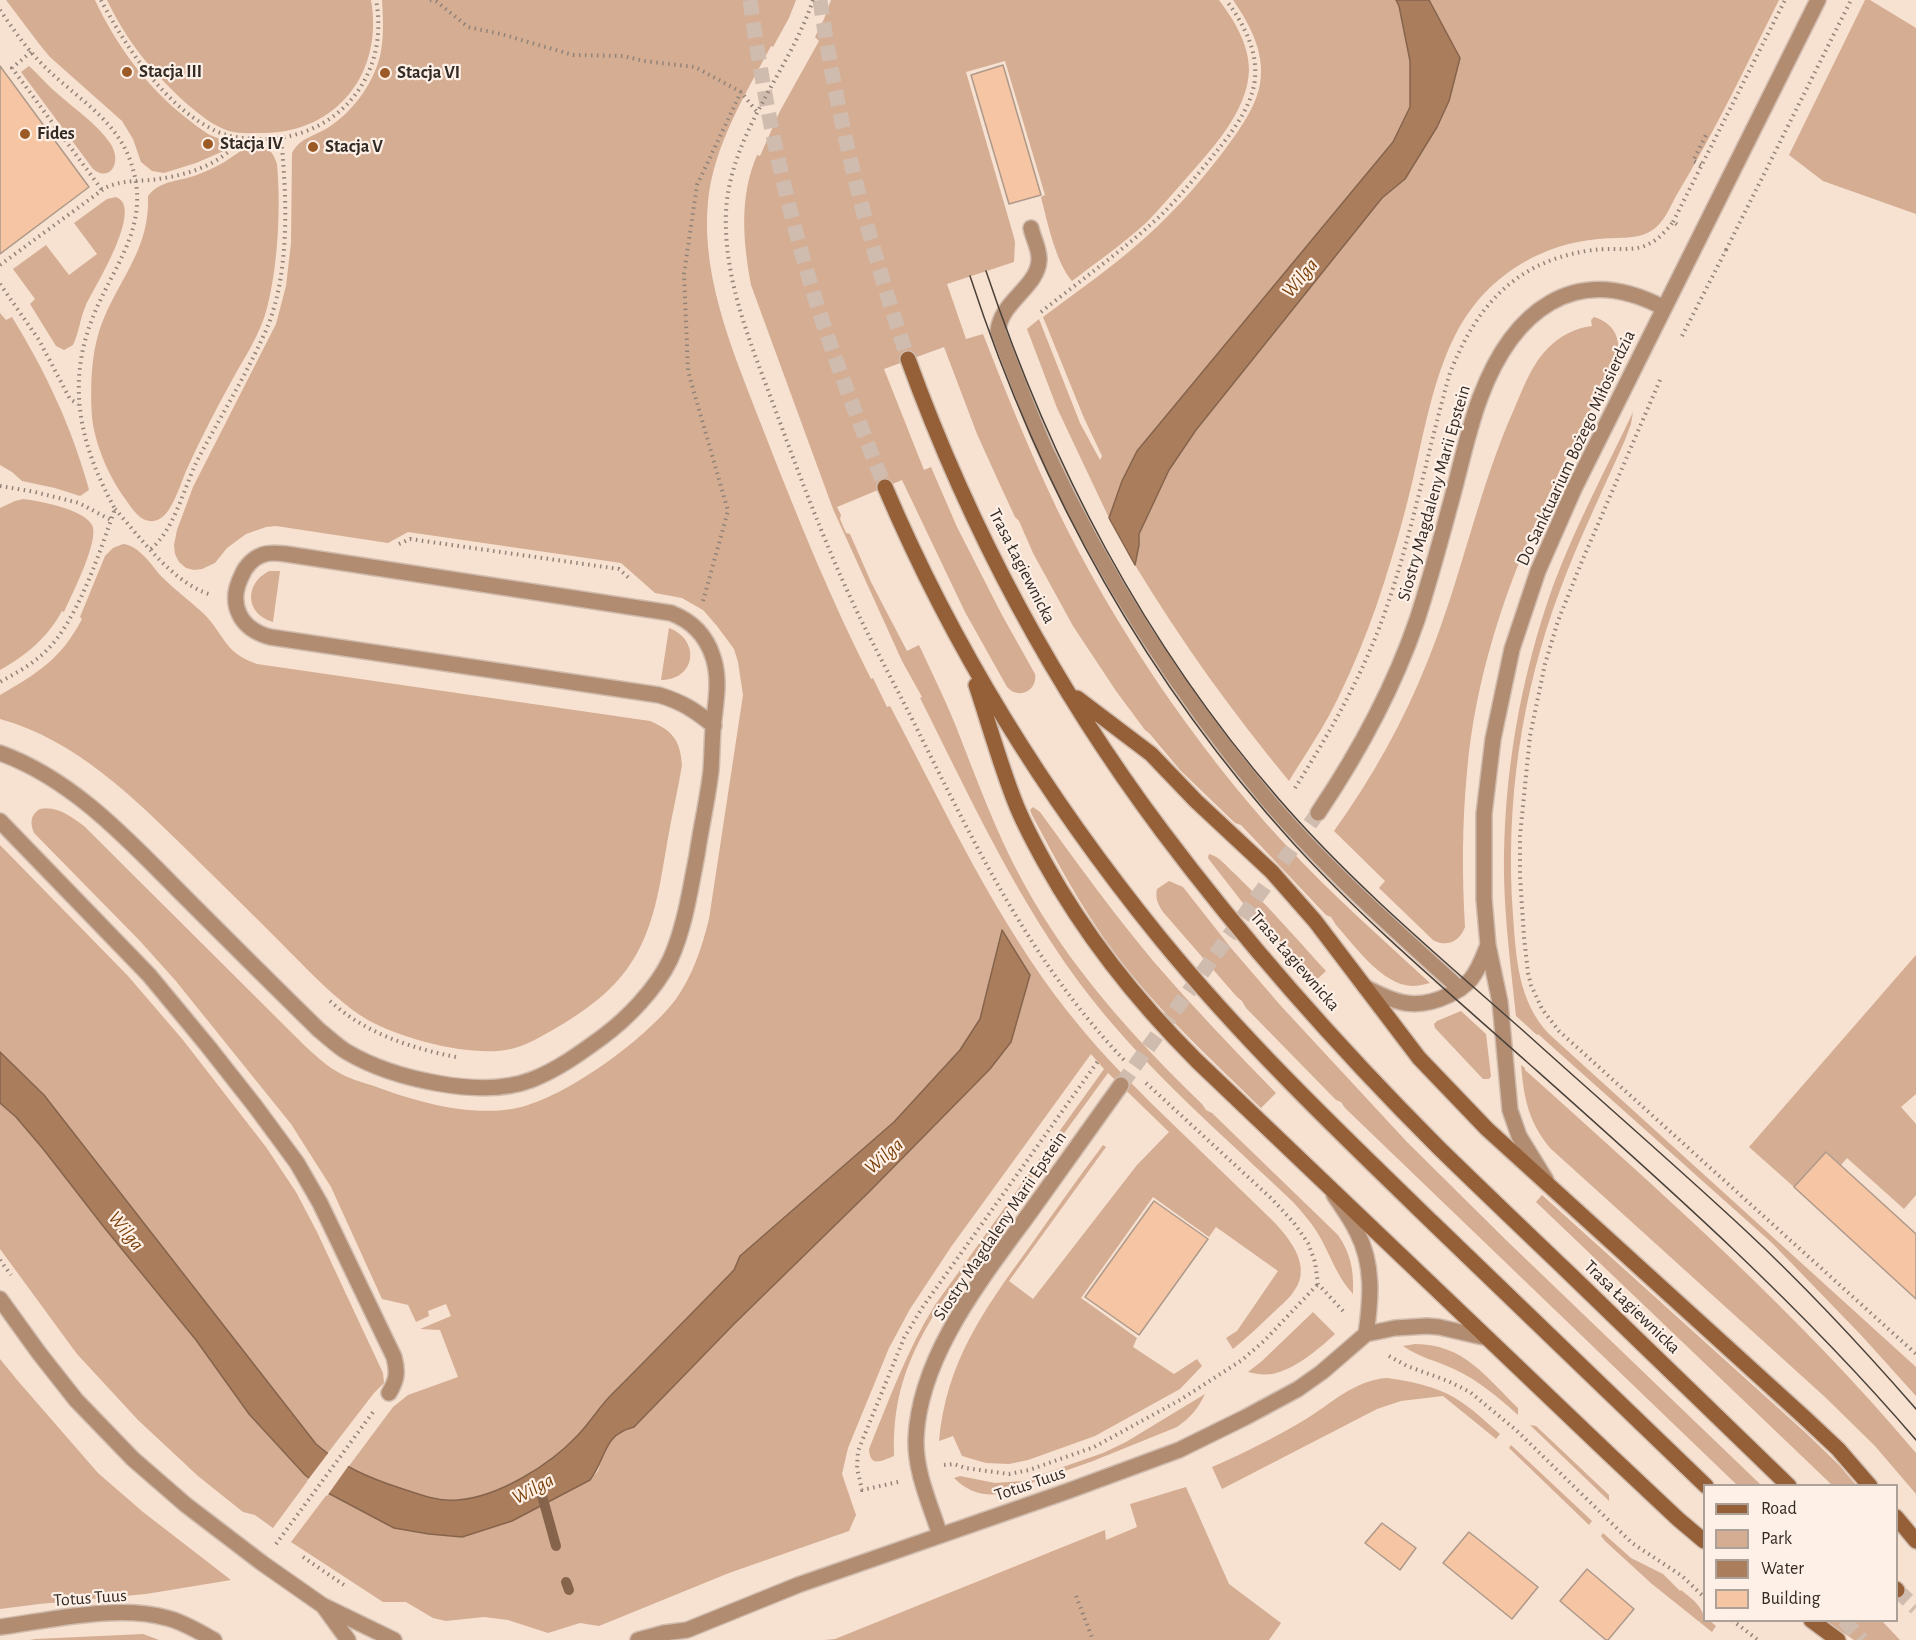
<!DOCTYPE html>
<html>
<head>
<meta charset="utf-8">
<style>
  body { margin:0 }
  #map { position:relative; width:1916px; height:1640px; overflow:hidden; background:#f7e1d1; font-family:"Alegreya Sans",sans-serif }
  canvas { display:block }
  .legend { position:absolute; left:1703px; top:1484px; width:195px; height:138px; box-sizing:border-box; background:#fef0e6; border:2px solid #aca198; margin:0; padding:8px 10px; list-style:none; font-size:18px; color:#322a24 }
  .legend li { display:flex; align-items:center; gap:12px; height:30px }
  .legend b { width:30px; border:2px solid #aca198 }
</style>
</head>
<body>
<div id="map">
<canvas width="1916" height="1640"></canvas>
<ul class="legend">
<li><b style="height:8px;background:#956037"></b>Road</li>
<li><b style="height:16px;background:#d4ad93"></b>Park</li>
<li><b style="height:16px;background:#aa7d5d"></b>Water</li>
<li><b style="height:16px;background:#f6c5a3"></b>Building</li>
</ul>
</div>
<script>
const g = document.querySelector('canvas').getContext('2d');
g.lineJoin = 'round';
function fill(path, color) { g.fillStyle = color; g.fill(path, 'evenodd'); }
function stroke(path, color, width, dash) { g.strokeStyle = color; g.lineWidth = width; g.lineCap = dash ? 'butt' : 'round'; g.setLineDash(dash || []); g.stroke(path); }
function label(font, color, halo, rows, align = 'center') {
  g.font = font + ' "Alegreya Sans",sans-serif'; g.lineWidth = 4.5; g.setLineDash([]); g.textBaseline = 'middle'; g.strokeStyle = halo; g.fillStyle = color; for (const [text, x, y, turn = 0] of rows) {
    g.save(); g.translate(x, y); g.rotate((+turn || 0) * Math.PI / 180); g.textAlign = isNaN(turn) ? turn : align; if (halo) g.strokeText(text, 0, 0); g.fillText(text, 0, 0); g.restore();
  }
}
fill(new Path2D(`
  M6,0H95C116,45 146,86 185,117C193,123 200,129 208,134C216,138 225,140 234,143L226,150L196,163L164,173L152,171L141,162L133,139L122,121L50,57L40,45Z
  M107,0H371C384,73 336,134 261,133C250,133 239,134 229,131C213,126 199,114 187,104C153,73 127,42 107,0Z
  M382,0H796L789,18L773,47L771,46C745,95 714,145 708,201C700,282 738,363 766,437C798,519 831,600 871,679L873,678L887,707L890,706C945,810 995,919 1068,1012C1093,1044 1121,1073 1150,1102C1191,1142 1233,1182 1274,1222C1291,1240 1312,1267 1294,1291C1289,1299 1281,1305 1275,1311C1261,1324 1248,1337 1233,1349L1226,1338L1237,1331L1278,1271L1216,1227L1209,1237L1153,1197L1081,1298L1137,1338L1133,1347L1174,1374L1197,1359L1202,1366L1180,1389L1095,1436L1028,1460L1009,1464L986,1463L962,1456L953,1436L939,1441C946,1363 983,1311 1028,1249C1053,1214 1077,1179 1103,1145L1106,1147L1009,1281L1033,1299L1137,1165L1169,1132L1108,1073L945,1297C911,1350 892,1391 894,1456C881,1461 870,1468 869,1449C889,1400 907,1350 935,1305L1104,1069L1091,1054L951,1247L910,1309L889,1348L848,1448L842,1474L856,1515L849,1531L729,1573L599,1626L580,1623L548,1633L508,1620L484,1617L446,1621L433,1618L406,1602H383L291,1542L328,1493L394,1528L429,1534L462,1537L558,1496L590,1480L598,1471L606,1445L624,1430L634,1427L734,1324L869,1192L990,1069L1030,974L1001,931L980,1019L960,1050L894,1122L740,1256L734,1270C694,1311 653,1352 612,1393C600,1406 590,1422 578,1436C554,1462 491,1501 455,1500C437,1500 420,1494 402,1489C385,1483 361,1479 349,1466L393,1407L408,1395L458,1377L440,1330L420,1329L451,1316L446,1304L428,1311L429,1316L416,1322L408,1305L382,1299L331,1187L291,1124L175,980L139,940L34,833C30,823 30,815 40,809C56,805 72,817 84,826L304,1045C314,1054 324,1064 336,1071C347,1078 361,1082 374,1086C417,1102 466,1116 512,1109C562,1101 646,1039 676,999C693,975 702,947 709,919L743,695L738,662L734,649L717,626L703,610L682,598L655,593L621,563L408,532L388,543L276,526L266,527L246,534L227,548L215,563L202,569L194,570L186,568L179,562L175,554L174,545L177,530L193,487L276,324L286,286L291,243L292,153C300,137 316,136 329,127C354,111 376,80 381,51C384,34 383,17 382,0Z
  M831,0H1219C1234,20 1249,44 1249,70C1248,112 1210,151 1183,182C1171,195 1160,209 1147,222C1123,244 1097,262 1072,281C1056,263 1047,221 1041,197L1045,195L1005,61L966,72L1013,234L1015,242L1014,262L947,284L966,339L983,334C1006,393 1030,452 1057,509C1114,626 1195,746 1283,842C1329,892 1380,937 1430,983C1425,984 1418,986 1412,986C1382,985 1354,945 1336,925L1331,917L1326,915L1241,825L1235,823L1180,770L1150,734L1145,730L1116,691L1073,626L1033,553L1019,521L1015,517L1001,487L977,434L944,347L884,369L924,470L931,467L957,527L1002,615L1035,674C1038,691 1018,700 1007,687L965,612L902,480L837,507L841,515L840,519L846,533L850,534L871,582L907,651L919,645C931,671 944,697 955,724C976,777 995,831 1023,882C1070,968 1132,1036 1202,1104L1206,1110L1212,1113L1338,1235C1351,1254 1354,1271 1353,1294C1336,1276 1330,1253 1317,1232C1310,1221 1302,1212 1293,1202C1225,1137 1149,1072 1091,998C1020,907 972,801 920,698L922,697L902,661L833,509L751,285C743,241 739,197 757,155L760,156L780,111L819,41L815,37L824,19Z
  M1233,0H1396L1399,6L1410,61V107L1393,142L1137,451L1122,481L1109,518L1057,408L1027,329L1039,319L1080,423L1100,460L1102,456L1084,418L1043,317C1078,291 1114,266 1147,236C1175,211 1200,182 1223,152C1237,133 1253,112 1259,89C1267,56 1251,26 1233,0Z
  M1429,0H1779C1746,66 1714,133 1676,196C1669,209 1664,223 1651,231C1637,240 1615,237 1598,239C1544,244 1497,271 1467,315C1431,367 1422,451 1405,511C1388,575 1368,637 1339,696C1325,726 1306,753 1289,781C1232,712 1181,641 1135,565L1139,545V534L1169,470L1196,430L1382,198L1405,179L1418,156L1432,8Z
  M1865,0H1870L1916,28V214L1823,181L1789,155Z
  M29,66C39,75 48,86 59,95C76,110 97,124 110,143C123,162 110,183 93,169L21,72Z
  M249,145C265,145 272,148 277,164C281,208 278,266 267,308C260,335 244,358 231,382C215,411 200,440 186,471C181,483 172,512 161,518C145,528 134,512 126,500C109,477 95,445 92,417C90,385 91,348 104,318C122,275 150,247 148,196C161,179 181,182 199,174C218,167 233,157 249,145Z
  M116,197C145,207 94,288 86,305C80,318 79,333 73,345L64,350L56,346L30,304L35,299L13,269L46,245L69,275L97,254L74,223L107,199Z
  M0,313L6,320L12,317C45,371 71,425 88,486L89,490L80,496L55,488L22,481L12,472L0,465Z
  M1594,317C1611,322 1620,335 1618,352C1614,369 1603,385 1595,401C1577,436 1559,471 1543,507C1504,591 1475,680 1467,772C1462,824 1462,875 1465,927C1460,941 1447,948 1433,940L1379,888L1385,881L1334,831C1372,778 1404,721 1428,660C1462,577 1478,489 1515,407C1524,386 1532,364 1548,348C1560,336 1575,328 1592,326L1591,320Z
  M1633,412L1631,424L1625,440C1603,490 1579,539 1560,590C1521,694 1505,805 1513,915C1516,958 1518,1001 1549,1034L1916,1367V1396L1861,1335L1772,1243L1538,1034L1537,1035L1516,1016C1511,969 1505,922 1504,876C1503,777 1520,679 1553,586C1575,527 1606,469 1633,412Z
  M23,499C40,501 83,509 92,525C100,540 71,596 64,612L62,611C47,638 27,655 0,670V508L15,501Z
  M123,544C140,546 151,565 162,577C175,590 190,601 204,614C225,635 224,653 257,664L650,721C673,731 680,740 682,765C678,790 672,814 668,838C660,883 655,931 627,969C606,998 573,1019 542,1036C531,1042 519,1048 506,1050C467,1056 402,1039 368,1020C340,1004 309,971 286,948C254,916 221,883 188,851C133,797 76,740 0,719V695C38,673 61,659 82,619L80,617L105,556L113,548Z
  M269,571H280L273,622C245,614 244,584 269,571Z
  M669,628C701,640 696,680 661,680Z
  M1033,807L1040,812C1077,863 1114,914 1154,962C1193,1007 1234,1050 1276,1093L1261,1108C1210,1058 1157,1010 1114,952C1082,909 1057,862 1032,815L1030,810Z
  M0,845L128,976L183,1040L266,1147L296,1192L317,1232L383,1373L384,1383L374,1393L327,1454L316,1444L295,1418L44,1095L0,1052Z
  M1209,854C1219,856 1227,867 1235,874C1267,905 1296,938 1326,971L1313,983L1246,907L1211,862L1208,858Z
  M1169,881L1183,887L1231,948L1281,1006L1407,1142L1506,1240L1761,1485H1737L1345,1108L1341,1102L1336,1100L1246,1008L1242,1001L1237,997L1163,912C1158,904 1155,899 1157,889Z
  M1916,955V1094L1901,1107L1916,1124V1195L1904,1209L1847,1158L1841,1165L1827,1152L1794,1187L1749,1147Z
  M1461,1011L1486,1034L1491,1076L1489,1079H1483L1435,1028L1434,1024L1437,1021Z
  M1521,1065L1525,1068V1070C1661,1192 1798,1313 1916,1453V1494L1875,1446L1825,1397L1550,1148C1528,1121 1524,1098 1521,1065Z
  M0,1103L16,1117L44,1150L103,1226L196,1340L249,1414L309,1479L273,1528L255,1515L243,1512L198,1476L138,1420L77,1354L0,1249Z
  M1542,1195L1807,1434L1839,1465L1856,1485H1832L1536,1202Z
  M1313,1312L1335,1334C1319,1349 1294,1370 1272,1374C1264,1375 1256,1374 1248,1372L1262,1361Z
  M1415,1344C1464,1344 1486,1377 1518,1408V1415C1498,1397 1478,1380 1454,1369C1437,1361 1418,1357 1403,1346Z
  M0,1359L18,1381L98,1473L143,1512L231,1580L146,1594L39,1604L0,1609Z
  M1387,1378C1410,1381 1435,1386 1455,1398C1472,1408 1486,1422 1500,1434L1496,1439L1443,1396L1401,1401L1377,1409L1222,1489L1212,1467C1244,1453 1276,1437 1306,1419C1332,1403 1355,1380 1387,1378Z
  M1205,1394C1198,1409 1190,1418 1177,1427L1093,1461L1000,1494C981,1496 967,1491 954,1478L960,1476L995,1483L1023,1481L1103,1453L1126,1442Z
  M1530,1425L1536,1426L1609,1495V1501Z
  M1511,1445L1592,1521L1589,1525L1509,1448Z
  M1186,1487L1229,1584L1281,1623L1269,1640H825L835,1639L1105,1530L1106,1540L1137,1527L1130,1504Z
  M1603,1533L1631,1558L1663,1574L1680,1591L1681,1590C1691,1598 1704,1607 1704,1620L1710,1621L1716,1626L1712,1632L1652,1584L1606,1542L1601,1536Z
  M1826,1621H1882L1900,1640H1854Z
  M143,1634L159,1640H29L36,1639Z`), '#d4ad93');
const water = new Path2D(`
  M1396,0H1429L1460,58L1449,101L1437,127L1405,179L1382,198L1196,430L1169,470L1139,534V545L1135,565L1109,518L1122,481L1137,451L1393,142L1410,107V61L1399,6Z
  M1002,930L1030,975L1011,1042L990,1069L869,1192L734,1324L634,1427C602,1435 607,1458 590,1480L512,1521L462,1537L429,1534L394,1528L328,1493L305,1475L249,1414L196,1340L103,1226L44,1150L16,1117L0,1103V1052L44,1095L316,1444C341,1466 369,1478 400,1488C418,1494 439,1502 458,1500C498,1497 550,1465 577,1436C590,1423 599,1407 612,1394C653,1353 693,1312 734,1270L740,1256L894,1122L960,1050L980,1019Z`);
fill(water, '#aa7d5d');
stroke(water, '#86644c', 1.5);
fill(new Path2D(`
  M329,1452L349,1465L327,1496L307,1481Z`), '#f7e1d1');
stroke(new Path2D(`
  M541,1492L556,1546
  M566,1582L569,1590`), '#86644c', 10);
const building = new Path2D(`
  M1003,65L1041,195L1009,204L971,75Z
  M0,66L89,187L0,254Z
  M1826,1152L1916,1234V1299L1794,1187Z
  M1154,1201L1208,1239L1139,1335L1085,1297Z
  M1382,1523L1416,1548L1400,1570L1365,1543Z
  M1469,1532L1538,1587L1512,1619L1443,1563Z
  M1587,1569L1634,1609L1608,1640H1606L1560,1601Z`);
fill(building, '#f6c5a3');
stroke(building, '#ae998a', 1.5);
stroke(new Path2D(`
  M1121,1085L1318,813`), '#d0bcae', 15, [15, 8]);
stroke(new Path2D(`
  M750,0C763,96 783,193 811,285C832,354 858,420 885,487
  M820,0C838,124 868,241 908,359
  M1897,1590L1916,1608
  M1844,1620L1862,1640`), '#d0bcae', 15, [15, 8]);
const lane = new Path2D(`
  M1031,228C1033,238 1040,250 1039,260C1038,287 1001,301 998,331C1013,370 1028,410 1045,449C1103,575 1177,691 1266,798C1324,867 1393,928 1460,989
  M0,753C75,780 131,843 186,898C230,942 274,986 319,1030C328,1037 337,1046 347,1052C393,1079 481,1099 531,1080C557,1070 579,1054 601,1038C627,1019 656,989 670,960C685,927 690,890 697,855C701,827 708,798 711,770C712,756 712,743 713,729C715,705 721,681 713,657C706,635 692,621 671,613L286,554C278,553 269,552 262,555C253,558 245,567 242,575C227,604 240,629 270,637L659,695C682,702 695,710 714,726
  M0,821L149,975L207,1045L255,1106L297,1163L320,1203L394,1357C398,1372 397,1380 389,1393`);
const street = new Path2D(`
  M1318,813C1359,752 1393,690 1417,620C1430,580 1441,539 1452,498C1461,465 1468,430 1480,398C1512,312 1574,260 1664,308
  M1365,987C1395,1003 1416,1011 1449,995C1457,991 1465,986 1471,979C1479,969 1483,957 1488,945
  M1546,1180L1519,1136L1510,1110L1500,1002L1488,945L1484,899V814L1493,739L1512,649L1538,571L1574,489L1818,0
  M1334,1195C1342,1207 1351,1219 1357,1232C1374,1265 1371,1299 1366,1334
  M0,1299L39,1353L76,1400L133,1459L186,1505L262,1563L322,1605L394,1640
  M940,1535C930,1504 915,1472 916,1439C919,1355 984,1276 1031,1211C1061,1169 1091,1127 1121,1085
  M324,1607L348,1640
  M0,1627C51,1620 118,1604 167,1618C184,1622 199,1632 214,1640
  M638,1640L664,1633L687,1630L798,1585L1068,1491L1179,1450L1246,1417L1298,1389L1322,1372L1366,1334L1395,1328L1427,1326L1439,1327L1487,1338`);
const secondary = new Path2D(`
  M908,359C969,527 1055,688 1162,831C1246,943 1340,1049 1439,1148C1482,1190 1526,1232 1570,1274C1643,1344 1716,1415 1789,1486
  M885,487C954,650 1048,800 1160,938C1243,1040 1338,1131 1432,1222C1523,1310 1614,1398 1706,1486
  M976,685C989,724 1000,764 1015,802C1023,823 1034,843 1045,863C1086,937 1137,1001 1197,1061L1610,1455L1678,1519L1704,1541
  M1077,698L1151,754L1196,801L1272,872L1315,921L1419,1058L1487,1129L1805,1418L1838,1449L1870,1486
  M1896,1517L1916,1541
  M1896,1589L1897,1590
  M1811,1620L1838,1640`);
stroke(lane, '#d0bcae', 18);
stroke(street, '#d0bcae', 18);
stroke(secondary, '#d0bcae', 18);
stroke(new Path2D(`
  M101,0C125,46 164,105 212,129C228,138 247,139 265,139C340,137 390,74 376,0
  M430,0L436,1L468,27L501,34L573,55L623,56L644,61L695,67L741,92L757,112
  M813,0C789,72 730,133 726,212C723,283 754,351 778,417C803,485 829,554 861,620C881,660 903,700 923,741C981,857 1034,965 1124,1060
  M0,10C13,29 26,48 42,64C72,95 115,118 130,160C154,226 112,265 91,322C66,389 82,449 115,509C100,551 78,620 46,651C33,664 16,673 0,682
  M31,52L12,68L102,190
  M1701,165L1693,161L1707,133
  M1673,222L1785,0
  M1726,250L1851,0
  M0,265L105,188C119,181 135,181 151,180C184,176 221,166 241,138
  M0,284L39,340L70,399L78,404
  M1041,312C1081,280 1122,251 1159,217C1180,197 1198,174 1216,152C1231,134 1250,108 1254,85C1260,54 1244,24 1226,0
  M1682,336L1726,250L1722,248
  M1660,380L1580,566L1558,621L1545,664L1530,736L1520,836V876L1524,937L1528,973L1531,985L1542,1009L1559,1031L1916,1354
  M0,486L35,492L79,503L111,520
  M115,509C141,538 173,584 212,595
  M399,544L410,539L619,569L630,579
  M151,549C175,528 183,490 197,461C220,417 247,374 267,328C290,272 287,197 281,138
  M703,601L728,511L688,371L684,274L697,185L741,92
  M1295,788C1327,737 1356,687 1378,631C1410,548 1425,459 1450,373C1476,307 1514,263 1586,251C1627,244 1643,261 1673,222L1678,225
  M330,1001C365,1033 410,1048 456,1057
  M1146,1083L1273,1200L1294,1223L1308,1243L1315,1262L1318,1284L1343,1311
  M0,1260L11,1275
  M1389,1356L1407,1366L1448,1381L1470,1392L1516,1430L1632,1543L1682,1576L1704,1597
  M944,1465L954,1464L965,1468L1009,1474L1029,1470L1094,1447L1180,1400L1242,1360L1264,1341L1318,1284
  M898,1482L862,1490L857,1468L858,1451L904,1338L922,1308L1098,1061
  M276,1544L373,1412
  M303,1557L344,1585
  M1076,1596L1093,1640
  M1732,1620L1758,1640`), '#928379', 4, [1.5, 4.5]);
stroke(lane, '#b18c71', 15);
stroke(street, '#b18c71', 15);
stroke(secondary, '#956037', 15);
stroke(new Path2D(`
  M986,271C1051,465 1143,642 1278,798C1353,885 1442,959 1528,1035C1600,1100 1674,1164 1745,1230C1805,1286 1862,1347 1916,1409
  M970,276C1039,487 1143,678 1293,843C1365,922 1447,991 1527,1062C1662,1182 1798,1302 1916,1440`), '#4a4139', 1.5);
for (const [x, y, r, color] of [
  [127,72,6,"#9c5b26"],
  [385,73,6,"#9c5b26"],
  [25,134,6,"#9c5b26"],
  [208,144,6,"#9c5b26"],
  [313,147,6,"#9c5b26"]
]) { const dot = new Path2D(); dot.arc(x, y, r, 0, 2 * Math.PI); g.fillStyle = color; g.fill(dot); stroke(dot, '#fef0e6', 2); }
label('bold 18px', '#322a24', '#fef0e6', [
  ["Stacja III",139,72],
  ["Stacja VI",397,73],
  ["Fides",37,134],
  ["Stacja IV",220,144],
  ["Stacja V",325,147]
], 'left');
label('18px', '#322a24', '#fef0e6', [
  ["Do Sanktuarium Bożego Miłosierdzia",1576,448,-65],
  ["Siostry Magdaleny Marii Epstein",1434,493,-74],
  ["Trasa Łagiewnicka",1022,566,63],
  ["Trasa Łagiewnicka",1295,961,49],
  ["Siostry Magdaleny Marii Epstein",1000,1226,-56],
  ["Trasa Łagiewnicka",1632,1307,44],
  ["Totus Tuus",1030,1484,-19],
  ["Totus Tuus",90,1598,-4]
]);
label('italic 20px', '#7b410a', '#fef0e6', [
  ["Wilga",1300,278,-50],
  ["Wilga",884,1156,-41],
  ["Wilga",126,1231,51],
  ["Wilga",533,1489,-28]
]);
</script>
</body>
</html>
